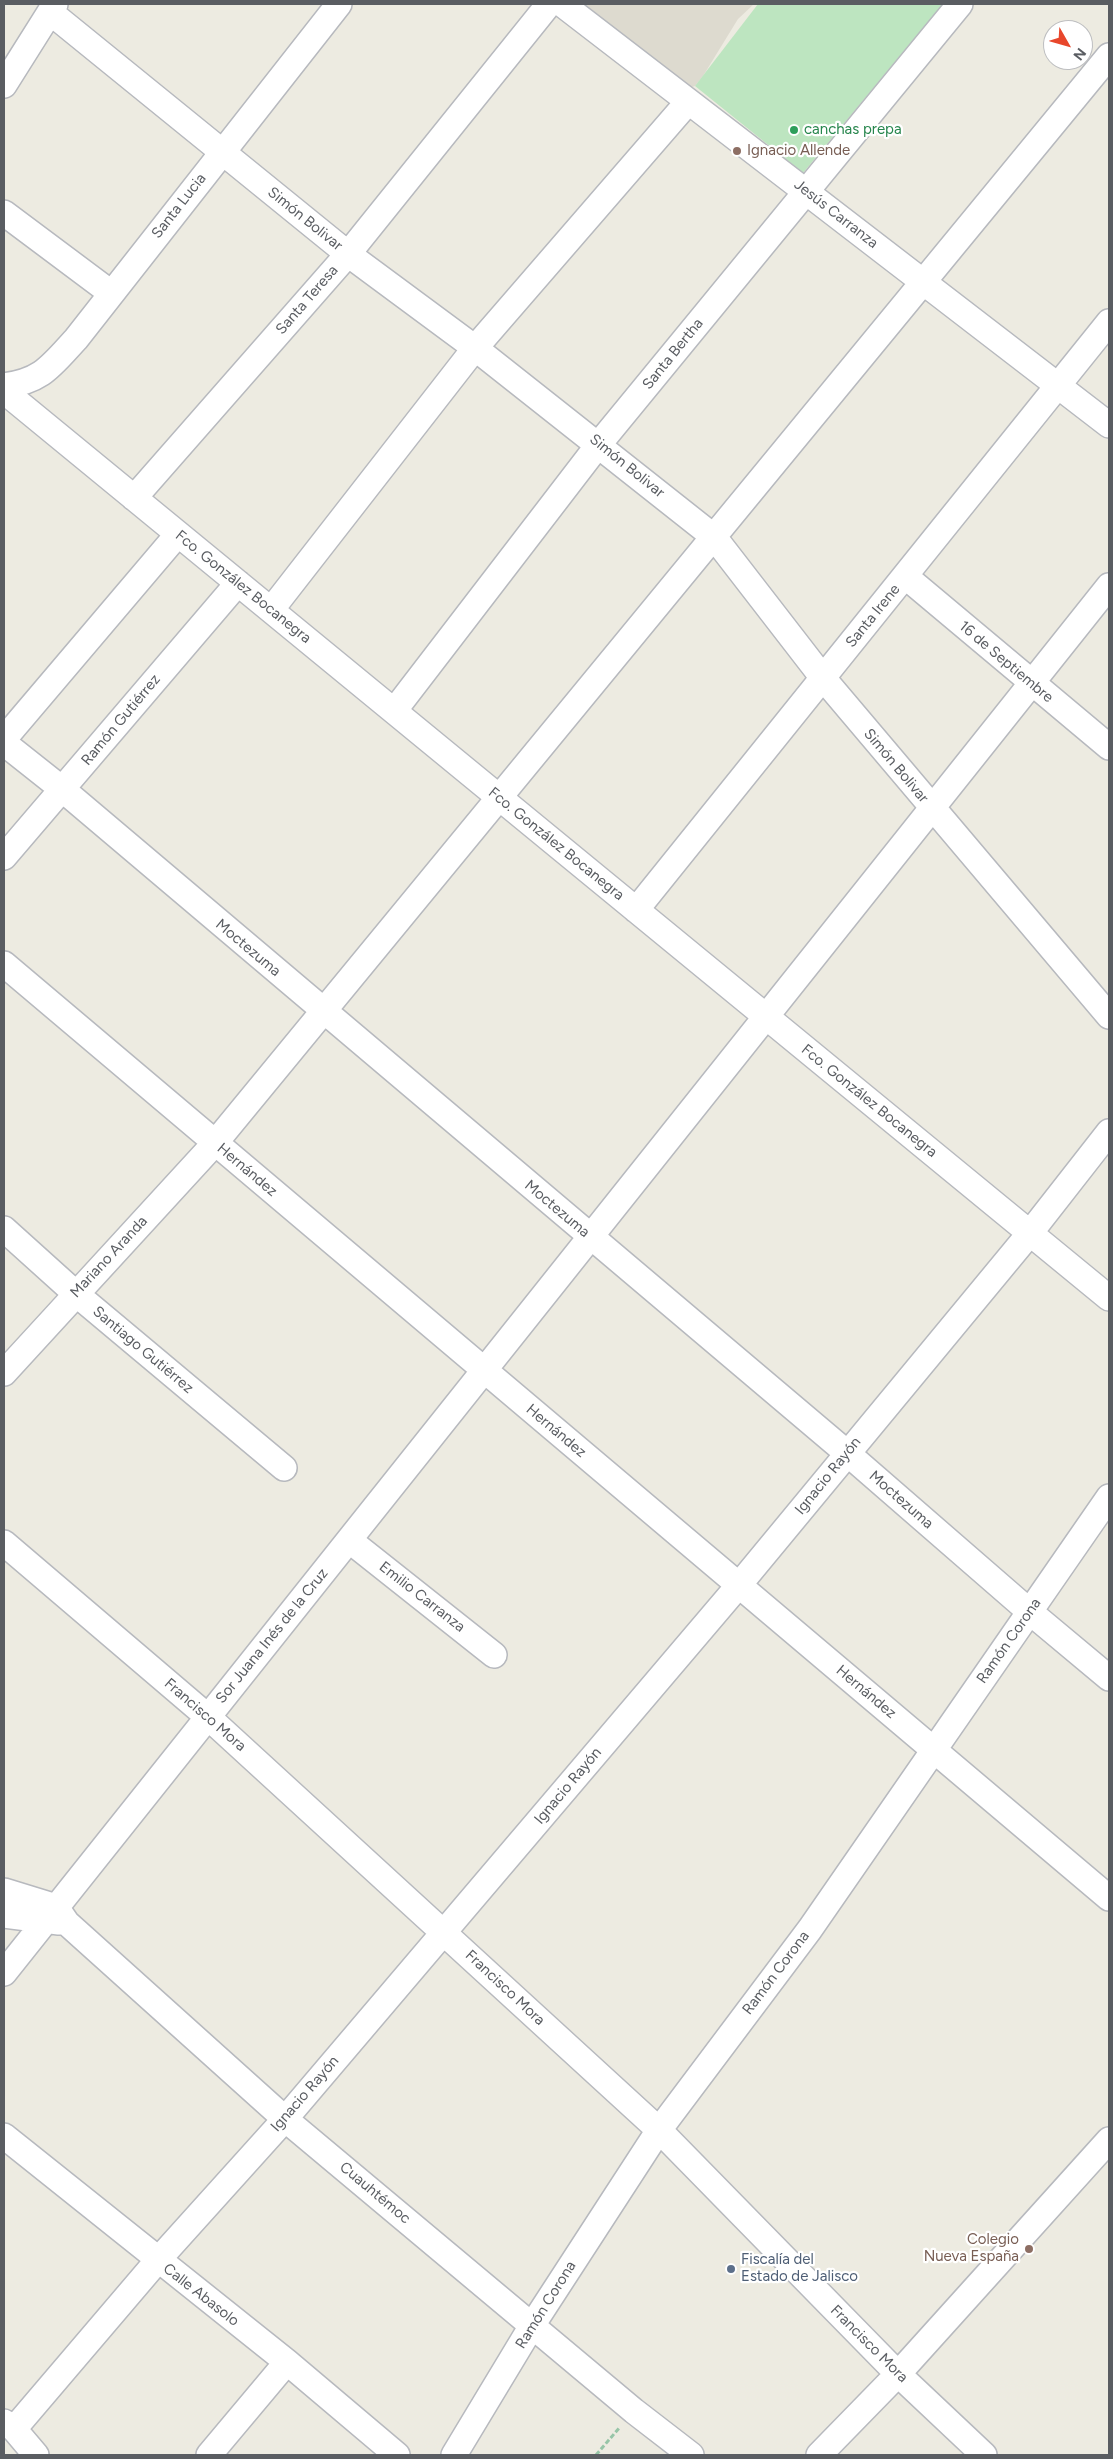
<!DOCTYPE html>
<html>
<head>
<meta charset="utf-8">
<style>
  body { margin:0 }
  #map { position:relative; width:1113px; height:2459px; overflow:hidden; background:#edebe1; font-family:Figtree,sans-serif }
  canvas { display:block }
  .frame { position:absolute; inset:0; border:5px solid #5a5d62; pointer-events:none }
  .north { position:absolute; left:1043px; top:20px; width:50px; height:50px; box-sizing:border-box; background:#fff; border:1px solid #bdbec0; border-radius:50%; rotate:128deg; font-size:14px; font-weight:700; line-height:20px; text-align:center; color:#5a5d62 }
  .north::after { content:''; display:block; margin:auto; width:18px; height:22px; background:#e8472c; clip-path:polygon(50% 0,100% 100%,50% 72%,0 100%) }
</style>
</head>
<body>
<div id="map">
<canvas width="1113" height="2459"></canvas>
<div class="frame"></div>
<div class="north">N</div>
</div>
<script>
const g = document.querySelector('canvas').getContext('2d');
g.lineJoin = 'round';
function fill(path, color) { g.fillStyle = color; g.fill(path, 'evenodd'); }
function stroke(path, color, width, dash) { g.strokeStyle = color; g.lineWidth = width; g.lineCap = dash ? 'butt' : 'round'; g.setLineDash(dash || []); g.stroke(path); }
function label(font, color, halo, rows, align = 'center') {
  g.font = font + ' Figtree,sans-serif'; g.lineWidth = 4.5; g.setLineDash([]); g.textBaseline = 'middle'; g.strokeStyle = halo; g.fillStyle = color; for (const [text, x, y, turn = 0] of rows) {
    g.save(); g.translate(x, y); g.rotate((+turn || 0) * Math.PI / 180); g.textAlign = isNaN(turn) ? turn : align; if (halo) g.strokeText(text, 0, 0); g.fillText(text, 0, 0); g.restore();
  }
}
fill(new Path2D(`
  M562,4H754L738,19L703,76L695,86L689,88Z`), '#dddacf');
fill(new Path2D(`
  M758,4H943L803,173L695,86Z`), '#bde5c0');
const minor = new Path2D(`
  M562,4L1109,425
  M50,12L348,254L475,348L714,537L823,678L1109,1016
  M4,85L55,4
  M4,213L111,293
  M4,386C42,381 51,366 76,339L339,4
  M4,391L1109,1298
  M134,498L348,254L549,4
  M905,576L1109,747
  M271,610L475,348L688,102
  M394,711L599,444L960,4
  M4,739L178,534
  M4,743L62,789L847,1453L1030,1612L1109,1678
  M4,857L238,583
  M636,910L1109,322
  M4,964L1109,1898
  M4,1229L75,1293L284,1468
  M4,1373L215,1143L1109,56
  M349,1540L494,1655
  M4,1543L208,1717L659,2130L898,2374L984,2455
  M4,1891L56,1907L67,1923L285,2119L634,2411L691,2455
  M4,1915L59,1922
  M4,1973L1109,586
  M4,2136L287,2362L397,2455
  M4,2422L14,2429L36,2455
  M14,2429L158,2260L285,2119L739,1585L1030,1233L1109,1132
  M209,2455L287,2362
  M454,2455L533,2324L659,2130L810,1929L1109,1497
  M819,2455L898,2374L1109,2140`);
stroke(minor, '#b7b9be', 28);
stroke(new Path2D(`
  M596,2455L620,2427`), '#97c5a7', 3, [5, 2.5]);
stroke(minor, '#fff', 25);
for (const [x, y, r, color] of [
  [794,130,5,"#2e9e5b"],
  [737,151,5,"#8d6e63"],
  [1029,2249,5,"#8d6e63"],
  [731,2269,5,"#5c6f8a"]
]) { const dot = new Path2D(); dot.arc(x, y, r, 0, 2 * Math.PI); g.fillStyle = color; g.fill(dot); stroke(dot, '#fff', 2); }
label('15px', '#27864d', '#fff', [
  ["canchas prepa",804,130]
], 'left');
label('15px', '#785e54', '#fff', [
  ["Ignacio Allende",747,151],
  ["Colegio",1019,2240,"right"],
  ["Nueva España",1019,2257,"right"]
], 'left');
label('15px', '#5a5d62', '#fff', [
  ["Santa Lucia",179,206,-52],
  ["Jesús Carranza",836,214,38],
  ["Simón Bolivar",305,219,39],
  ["Santa Teresa",307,300,-49],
  ["Santa Bertha",673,354,-51],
  ["Simón Bolivar",627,466,39],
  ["Fco. González Bocanegra",243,587,39],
  ["Santa Irene",873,616,-51],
  ["16 de Septiembre",1006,662,40],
  ["Ramón Gutiérrez",121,720,-50],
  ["Simón Bolivar",896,766,50],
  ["Fco. González Bocanegra",556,844,39],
  ["Moctezuma",248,948,40],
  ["Fco. González Bocanegra",869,1101,39],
  ["Hernández",247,1170,40],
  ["Moctezuma",557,1209,40],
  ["Mariano Aranda",109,1257,-47],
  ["Santiago Gutiérrez",143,1350,40],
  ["Hernández",556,1431,40],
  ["Ignacio Rayón",828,1476,-51],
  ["Moctezuma",901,1500,41],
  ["Emilio Carranza",422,1597,38],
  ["Sor Juana Inés de la Cruz",272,1636,-51],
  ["Ramón Corona",1009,1641,-55],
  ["Hernández",866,1692,40],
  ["Francisco Mora",205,1715,41],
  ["Ignacio Rayón",568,1786,-50],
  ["Ramón Corona",776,1973,-53],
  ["Francisco Mora",505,1988,43],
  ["Ignacio Rayón",305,2094,-49],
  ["Cuauhtémoc",375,2193,40],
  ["Calle Abasolo",201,2295,38],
  ["Ramón Corona",546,2305,-58],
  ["Francisco Mora",869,2344,45]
]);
label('15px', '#4e5e75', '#fff', [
  ["Fiscalía del",741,2260],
  ["Estado de Jalisco",741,2277]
], 'left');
</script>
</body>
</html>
